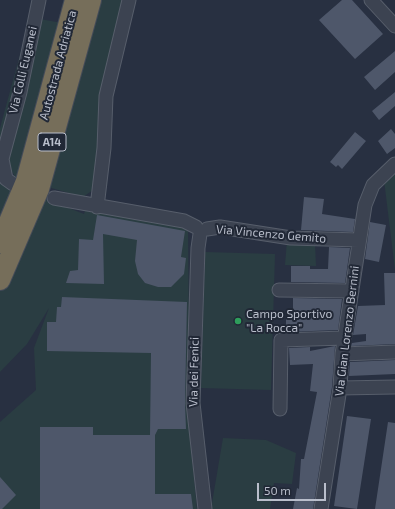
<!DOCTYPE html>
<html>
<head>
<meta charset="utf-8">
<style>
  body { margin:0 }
  #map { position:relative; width:395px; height:509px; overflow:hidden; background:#283041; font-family:"Exo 2",sans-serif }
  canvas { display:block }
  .scale { position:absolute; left:257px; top:483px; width:69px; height:18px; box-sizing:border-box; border:2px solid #b9becb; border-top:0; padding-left:5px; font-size:12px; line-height:14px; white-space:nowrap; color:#b9becb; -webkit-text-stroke:3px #212836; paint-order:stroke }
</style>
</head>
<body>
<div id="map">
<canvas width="395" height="509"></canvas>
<div class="scale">50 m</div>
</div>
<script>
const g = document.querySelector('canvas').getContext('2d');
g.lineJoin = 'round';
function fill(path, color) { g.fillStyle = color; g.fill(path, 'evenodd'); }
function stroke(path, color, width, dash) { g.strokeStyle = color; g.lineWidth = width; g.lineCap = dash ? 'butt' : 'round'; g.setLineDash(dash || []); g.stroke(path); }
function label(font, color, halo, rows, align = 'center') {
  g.font = font + ' "Exo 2",sans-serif'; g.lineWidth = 4; g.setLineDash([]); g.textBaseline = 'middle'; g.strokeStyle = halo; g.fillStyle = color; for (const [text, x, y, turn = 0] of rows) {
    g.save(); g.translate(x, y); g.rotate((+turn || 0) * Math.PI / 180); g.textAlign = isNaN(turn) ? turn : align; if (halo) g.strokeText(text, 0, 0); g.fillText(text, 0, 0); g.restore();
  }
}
fill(new Path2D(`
  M93,0H129L93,190L83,197L16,178L9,167L7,158L40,19L62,23Z
  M24,40L29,44L0,163V128Z
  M0,167L12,186L84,214L86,208L188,227L189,343L187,404L197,509H0V422L36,390L34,348L49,308L27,344L0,372Z
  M395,172V270L384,180Z
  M287,241L315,243L316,266L285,265Z
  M205,252L275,254L271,390L201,388Z
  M223,438L266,440L296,453L292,484L274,483L270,509H211Z`), '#2a3d42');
fill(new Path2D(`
  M342,0H352L383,34L355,59L319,20Z
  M395,51V72L375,90L364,77Z
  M395,92V106L379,120L372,111Z
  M391,129L395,134V148L387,154L378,141Z
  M355,132L366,141L342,169L338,165L336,167L330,162Z
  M304,197L324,199L322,214L355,219L353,232L301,230Z
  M97,215L185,231L181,257L186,258L184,274L171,287H158L145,283L138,274L135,261L137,240L103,234L104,284L66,283L70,271L78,270L79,239L93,240Z
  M370,222L386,225L379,262L365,259Z
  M329,247L350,248L345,283L291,282V266H310V269H328Z
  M384,273H395V344L351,346L352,343L366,341V334L353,335L358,306L385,305Z
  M62,297L187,302L185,403L186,429H158L155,435V494H191L193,509H40V427H93V435H150L151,353L47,351V322H56L57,307H61Z
  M293,298L342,299L338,330L286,332V319H293Z
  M335,346L332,387L313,509H293L297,488L299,489L301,459H304L317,392L310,391L313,364L290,365L289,348L310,347V351Z
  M395,360V374L349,376L350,362Z
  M347,416L371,419L357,509L334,506Z
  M388,422L395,423V509H375Z
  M0,477L16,495L2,509H0Z`), '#4e576a');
const minor = new Path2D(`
  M371,0L395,26
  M13,184L6,179L2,159L20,92L39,0
  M54,198L184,221L196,227
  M97,207L104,148L106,96L129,0
  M207,229L220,227L291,238L359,240
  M200,234L198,248L193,403L205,509
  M279,290L352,291
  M342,354L395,352
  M340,388L395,387
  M280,409L281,340L344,338
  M321,509L340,388L342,354L365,205L373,185L395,164`);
const highway = new Path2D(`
  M0,243L26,181L75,0
  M0,280L39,189L91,0`);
stroke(minor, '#575e6b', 15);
stroke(highway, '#444b58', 22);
stroke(minor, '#3c4351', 13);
stroke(highway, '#766e5a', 20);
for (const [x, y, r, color] of [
  [238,321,4,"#2e9e5b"]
]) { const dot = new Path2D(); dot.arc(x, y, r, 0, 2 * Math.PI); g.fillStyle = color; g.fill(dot); stroke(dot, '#212836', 1.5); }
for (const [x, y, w] of [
  [52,142,28]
]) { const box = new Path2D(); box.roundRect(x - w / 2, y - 9, w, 18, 3); g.fillStyle = '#212836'; g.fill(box); stroke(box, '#b9becb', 1); }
label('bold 11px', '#b9becb', null, [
  ["A14",52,142]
]);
label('12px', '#b9becb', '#212836', [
  ["Autostrada Adriatica",58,65,-75],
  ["Via Colli Euganei",23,70,-77],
  ["Via Vincenzo Gemito",271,234,5],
  ["Via Gian Lorenzo Bernini",347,331,-83],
  ["Via dei Fenici",194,372,-89]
]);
label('12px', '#b9becb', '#212836', [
  ["Campo Sportivo",246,314],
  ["\"La Rocca\"",246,328]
], 'left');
</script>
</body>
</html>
